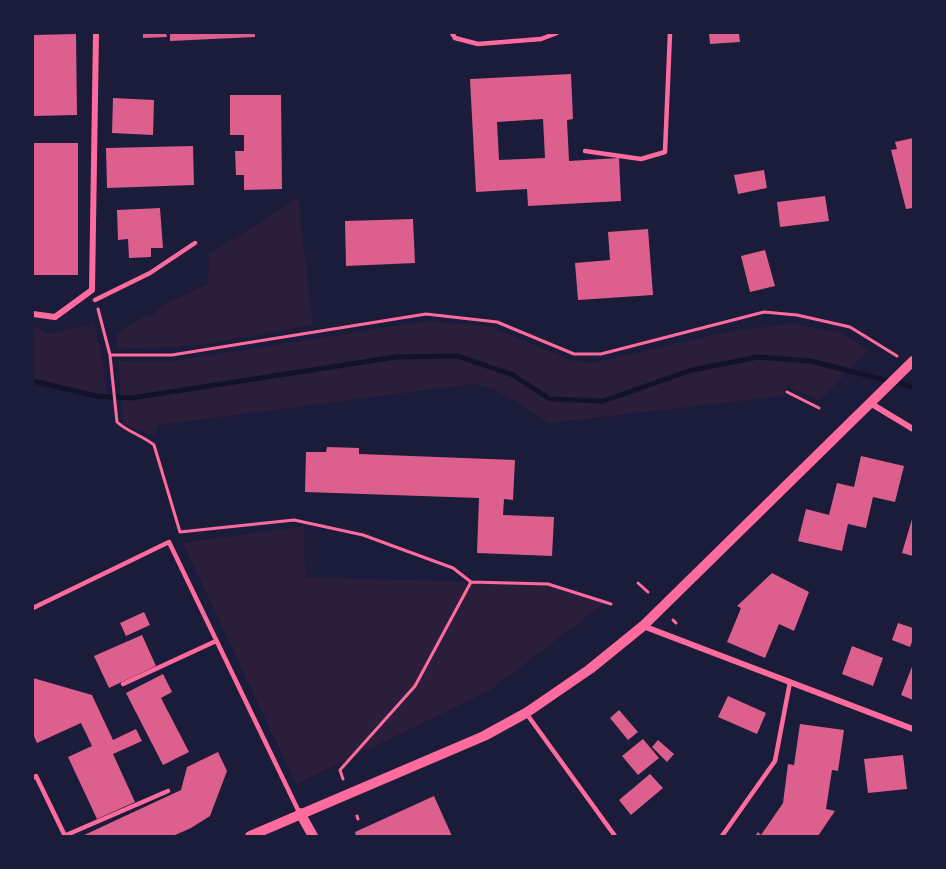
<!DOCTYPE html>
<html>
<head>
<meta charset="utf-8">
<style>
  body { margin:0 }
  #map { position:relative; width:946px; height:869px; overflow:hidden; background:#1b1b3a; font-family:"Golos Text",sans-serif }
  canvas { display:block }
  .frame { position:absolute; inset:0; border:34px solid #1b1b3a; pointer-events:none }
</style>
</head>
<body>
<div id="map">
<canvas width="946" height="869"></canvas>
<div class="frame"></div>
</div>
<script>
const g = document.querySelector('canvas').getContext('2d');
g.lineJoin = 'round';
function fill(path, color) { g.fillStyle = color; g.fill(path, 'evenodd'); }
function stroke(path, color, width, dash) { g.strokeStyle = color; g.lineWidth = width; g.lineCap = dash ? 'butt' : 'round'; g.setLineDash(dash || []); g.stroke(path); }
fill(new Path2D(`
  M298,198L313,325L192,346L118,349L116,334L142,318L153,315L161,306L208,284L209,254Z
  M427,321L488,326L573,361L592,363L736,330L794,324L842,333L869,350L819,401L788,386L783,396L549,423L496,390L473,384L158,425L155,435L123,424L118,361L168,362Z
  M94,324L102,357L107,400L33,382V326L49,334Z
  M304,526L305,577L548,584L605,603L489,691L296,784L183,543Z`), '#2a1e3b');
stroke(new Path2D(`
  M33,381L96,396L131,398L396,357L457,356L513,375L550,399L603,401L692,370L758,357L810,361L913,387`), '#12122b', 5);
fill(new Path2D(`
  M143,33H166L167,37L143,38Z
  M170,33H255V37L170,41Z
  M709,33H739L740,42L710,44Z
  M76,34L77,115L33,116V35Z
  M571,74L573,119L567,120L569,161L619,158L621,201L528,206L527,189L476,192L470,79ZM543,119L545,158L499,160L497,122Z
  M230,95H281L282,189L244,190V175H236L235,151H244V135H230Z
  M113,98L154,100L153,135L112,133Z
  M913,138V208L906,209L891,150L897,149L895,142Z
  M33,143H78V275H33Z
  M193,146L194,185L107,188L106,148Z
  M764,170L767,188L738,194L734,175Z
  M825,196L829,221L780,227L777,202Z
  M160,208L163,248H151V257L129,258L128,239L118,240L117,210Z
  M413,219L415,263L346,266L345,221Z
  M648,229L653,295L578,300L575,263L610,260L608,232Z
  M765,250L775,286L750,292L741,256Z
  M327,447L359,448V454L515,460L513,500L504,499L503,515L554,517L552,556L477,553L479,498L305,492L306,452H326Z
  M861,456L904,466L895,502L873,497L866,528L848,524L842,551L798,541L806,509L829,515L837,483L854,487Z
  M912,519H913V556L902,553Z
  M772,573L809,592L794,631L779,624L765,658L727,642L741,608L737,606Z
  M144,612L150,625L126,636L120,623Z
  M898,623L913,628V639L910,647L892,640Z
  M142,635L156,666L109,688L94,656Z
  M852,646L883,658L873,686L842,674Z
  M913,664V700L901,695Z
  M163,674L172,692L161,698L189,752L163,765L126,693Z
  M33,678L92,695L113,740L136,729L142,741L113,754L135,802L97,819L68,757L92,746L81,723L37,743L33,734Z
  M728,696L766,713L757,734L718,717Z
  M619,710L638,732L628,740L610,718Z
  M800,724L844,730L838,771L832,770L826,809L835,811L818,836H755L758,832L761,835L783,803L788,764L794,765Z
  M643,739L659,758L638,775L622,756Z
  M658,740L674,754L667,762L652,747Z
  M218,752L227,771L210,816L191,828L173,836H82L181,790L187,767Z
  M903,755L907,789L868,793L864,759Z
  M650,774L663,788L631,815L619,800Z
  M434,796L452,836H356L355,832Z`), '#dd5f8e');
stroke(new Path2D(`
  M98,309L110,355H172L426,314L497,322L574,354H601L764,312L797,315L850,327L897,356
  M110,355L117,422C128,432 143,436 154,445L180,532
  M787,392L819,408
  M180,532L294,520L363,535L453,568L471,582L548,584L611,604
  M638,583L648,592
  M673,620L676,623
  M343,779L340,770L415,686L471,582
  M357,816L358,819`), '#ff6b9d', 3);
stroke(new Path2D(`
  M452,33L455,38L478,44L541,39L557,33
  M585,151L641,159L665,152L670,33
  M95,300L150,273L195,243
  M33,608L169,542L299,812
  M123,684L216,641
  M526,713L615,836
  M33,778L36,776L65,836
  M64,836L168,791
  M722,836L775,761L790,682`), '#ff6b9d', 4.5);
stroke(new Path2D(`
  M33,314L55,317L92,290L96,33
  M870,403L913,429
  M643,626L913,729`), '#ff6b9d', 6);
stroke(new Path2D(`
  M300,813L313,836
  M250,836L484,736L526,713L590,669L643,626L913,361`), '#ff6b9d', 10);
</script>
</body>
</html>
